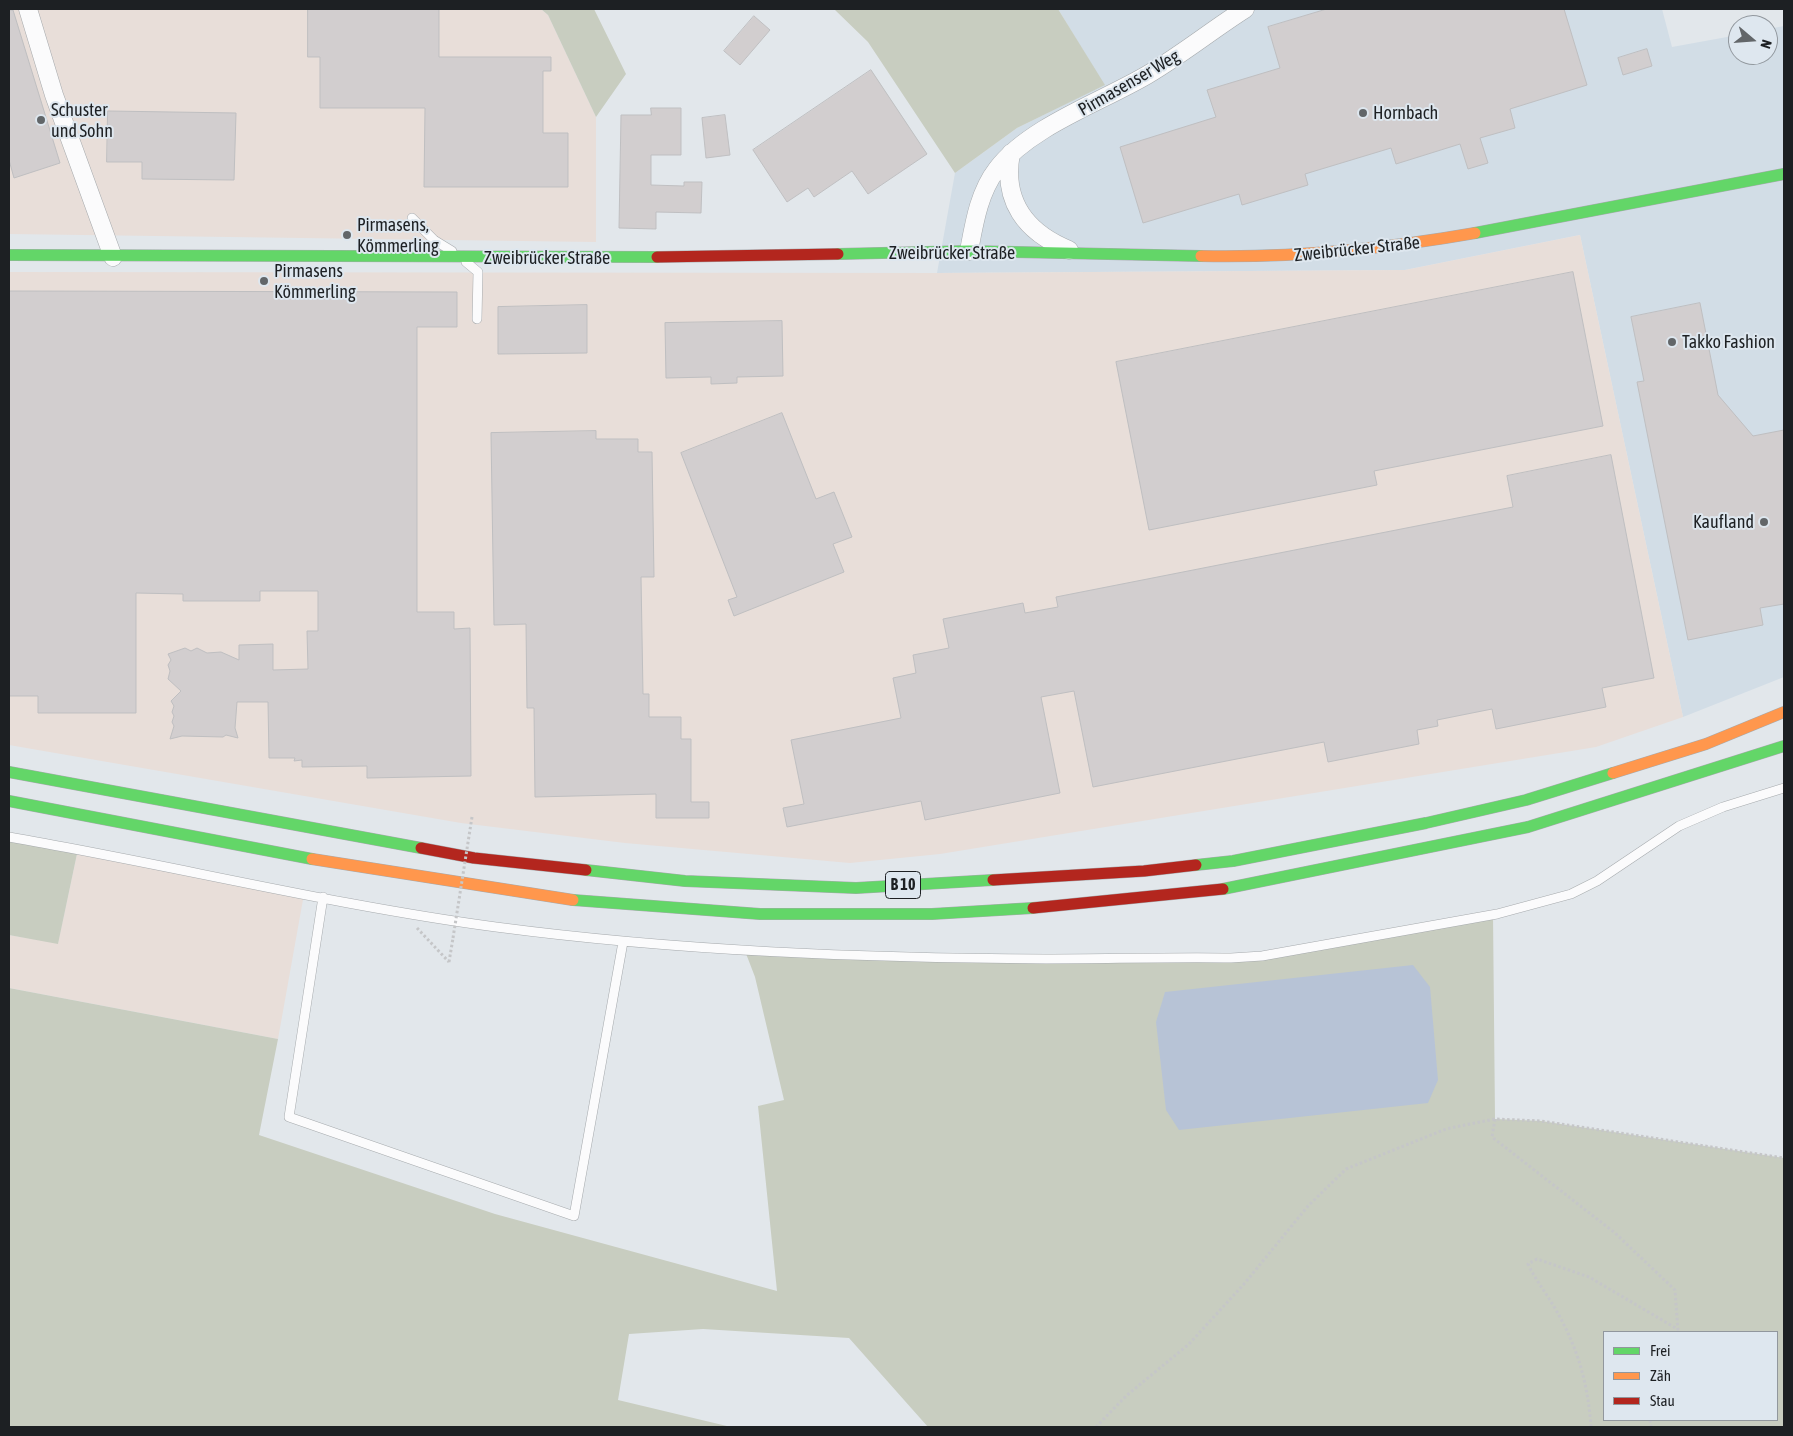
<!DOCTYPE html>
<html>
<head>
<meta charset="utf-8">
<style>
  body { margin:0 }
  #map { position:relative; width:1793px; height:1436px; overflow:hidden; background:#e2e7eb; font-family:"Asap Condensed",sans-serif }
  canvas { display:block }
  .frame { position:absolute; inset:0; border:10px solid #1d2023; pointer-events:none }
  .legend { position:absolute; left:1603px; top:1331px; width:175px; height:90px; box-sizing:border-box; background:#dee7ef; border:1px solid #91979d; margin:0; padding:6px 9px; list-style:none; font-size:15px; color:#1d2023 }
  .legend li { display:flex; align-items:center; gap:10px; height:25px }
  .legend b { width:25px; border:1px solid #91979d }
  .north { position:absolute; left:1728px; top:15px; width:50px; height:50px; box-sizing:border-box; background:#dee7ef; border:1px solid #91979d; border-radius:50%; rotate:108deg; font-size:14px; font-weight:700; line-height:20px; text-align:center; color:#1d2023 }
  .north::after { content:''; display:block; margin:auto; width:18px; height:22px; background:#626669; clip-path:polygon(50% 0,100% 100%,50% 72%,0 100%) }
</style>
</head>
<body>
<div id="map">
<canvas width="1793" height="1436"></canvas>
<div class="frame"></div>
<ul class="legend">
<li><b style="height:6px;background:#63d668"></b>Frei</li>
<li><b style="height:6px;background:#ff974d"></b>Zäh</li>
<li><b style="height:6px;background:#b3261e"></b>Stau</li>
</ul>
<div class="north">N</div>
</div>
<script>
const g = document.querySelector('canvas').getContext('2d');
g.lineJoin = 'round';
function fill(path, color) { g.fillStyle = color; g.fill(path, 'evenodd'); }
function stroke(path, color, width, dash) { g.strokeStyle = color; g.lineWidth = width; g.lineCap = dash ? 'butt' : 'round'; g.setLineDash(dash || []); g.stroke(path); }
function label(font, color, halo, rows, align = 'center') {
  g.font = font + ' "Asap Condensed",sans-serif'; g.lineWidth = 4; g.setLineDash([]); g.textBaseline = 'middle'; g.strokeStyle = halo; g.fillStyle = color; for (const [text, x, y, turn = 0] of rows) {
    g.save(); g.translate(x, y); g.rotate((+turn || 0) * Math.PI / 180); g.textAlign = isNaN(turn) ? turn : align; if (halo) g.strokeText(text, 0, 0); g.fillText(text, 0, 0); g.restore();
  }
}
fill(new Path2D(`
  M1058,9H1662L1672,47L1738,35V55H1768V29L1784,26V677L1683,717L1580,235L1405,270L937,273L955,173L1017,128L1104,85Z`), '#d2dde6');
fill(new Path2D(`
  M9,9H541L548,15L596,117V242L9,234Z
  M1580,235L1683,717L1596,747L940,854L850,863L625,843L461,823L9,745V272L937,273L1405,270Z
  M78,849L304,894L278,1039L9,988V935L58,943Z`), '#e8ded9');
fill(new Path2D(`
  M541,9H594L626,74L596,117L548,15Z
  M834,9H1058L1105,85L1017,128L955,173L868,42Z
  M9,837L78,849L58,944L9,935Z
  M1493,914L1495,1119L1541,1121L1784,1158V1427H928L849,1338L703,1329L629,1334L618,1400L731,1427H9V988L278,1039L259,1135L495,1214L777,1291L758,1106L784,1100L755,977L745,951L941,958H1231ZM1604,1332H1777V1420H1604Z`), '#c8cdc0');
fill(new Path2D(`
  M1413,965L1430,987L1438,1080L1428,1103L1179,1130L1166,1110L1156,1022L1165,992Z`), '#b7c3d6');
const building = new Path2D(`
  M308,9H439V57H551V71H543V133H568V187H424L425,108H320V57H308Z
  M1327,9H1564L1587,85L1510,109L1515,128L1480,138L1488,163L1468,169L1460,144L1396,164L1391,148L1305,174L1308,185L1242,205L1239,194L1143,223L1120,147L1216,117L1207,90L1280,68L1268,27Z
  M9,10H13L60,163L14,178L9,160Z
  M754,16L770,30L740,65L724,51Z
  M1647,49L1652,66L1623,75L1618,58Z
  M871,70L927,154L868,194L852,171L814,197L808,188L787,202L753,150Z
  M651,108H681V155H651V185L684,186V182H702L701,213L656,212V229L619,228L621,115H651Z
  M108,111L236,113L234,180L142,179V162H107Z
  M725,115L730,155L706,158L702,118Z
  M1573,272L1603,426L1374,471L1377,485L1149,530L1116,362Z
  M9,291L457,292V327H417V612H454V629L470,628L471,776L367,778V766L302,767V760L294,761L295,758H269L268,702H237L235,728L238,738L226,735L223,737L182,736L170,739L174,726L172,722L174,716L172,712L174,706L171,701L181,691L168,679L170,671L168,665L171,660L168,654L185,648L191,651L197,648L207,653L221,652L239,660V645L273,644V670L308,669L307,631H318V591H260V601H183V594L136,593V713H38V696H9Z
  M1700,303L1718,395L1753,436L1784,430V604L1760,608L1763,625L1688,640L1637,382L1644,381L1631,317Z
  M587,305V353L498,354V307Z
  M782,321L783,376L737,377V383L711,384V377L666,378L665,323Z
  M782,413L816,499L834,492L852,537L833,544L844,572L734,616L728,600L737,597L681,453Z
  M596,431V439H638V452H652L654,577H641L643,694H649V717H681V739H691V802H709V818H656V794L535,797L534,708H527L526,624L494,625L491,433Z
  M1611,455L1654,678L1602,688L1606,707L1496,729L1492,709L1437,720L1438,726L1417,730L1419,744L1328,762L1324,742L1093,787L1074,691L1041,697L1060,793L925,820L921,801L787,827L783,808L804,804L791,740L901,718L893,678L916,673L913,655L949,648L943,619L1023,603L1025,613L1058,607L1056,597L1513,507L1507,476Z`);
fill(building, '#d2cecf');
stroke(building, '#bfbfc1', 1);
const lane = new Path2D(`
  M412,218L434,240L452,251
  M466,262L478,272L477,319
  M9,837C171,865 332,905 496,927C678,951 862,958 1046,959C1107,959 1169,957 1231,958L1262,956L1497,914L1571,894L1597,881L1679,826L1723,807L1784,788
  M323,897L289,1117L574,1216L623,942`);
const street = new Path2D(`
  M28,9L54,95L113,257
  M1011,153C1002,201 1025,232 1069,250
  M969,251C974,224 979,192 997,169C1029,127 1101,102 1147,75C1181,55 1212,30 1245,9`);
const fast = new Path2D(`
  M1475,233L1784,174
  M838,254L969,251L1201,256
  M9,255L657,257
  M9,772L421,848
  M9,801L312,859
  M1196,865L1233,861L1426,823L1526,800L1613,773
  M586,870L685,881L856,888L993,880
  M1223,889L1528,827L1784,746
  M573,900L760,914H932L1033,908`);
const slow = new Path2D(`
  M1201,256C1293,258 1384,249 1475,233
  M1613,773L1706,744L1784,712
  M312,859L573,900`);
const jam = new Path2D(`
  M657,257L838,254
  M421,848L474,858L586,870
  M993,880L1144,871L1196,865
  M1033,908L1223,889`);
stroke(lane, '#a6aaad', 10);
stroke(street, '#a6aaad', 19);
stroke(fast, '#a6aaad', 12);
stroke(slow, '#a6aaad', 12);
stroke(jam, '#a6aaad', 12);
stroke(new Path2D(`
  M417,928L449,962
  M449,962L453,938
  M1495,1119L1492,1137L1615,1233L1675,1290L1678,1332
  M1650,1420L1651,1427
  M1096,1427L1126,1396L1189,1344L1244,1284L1308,1206L1346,1169L1446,1129L1495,1119L1541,1121L1784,1158
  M1591,1427C1588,1384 1578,1348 1556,1310C1547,1294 1536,1281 1528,1264L1537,1259L1589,1277L1679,1330`), '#c5c6c8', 3, [2.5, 2.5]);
stroke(lane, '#fbfbfc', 9);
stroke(street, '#fbfbfc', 18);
stroke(fast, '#63d668', 11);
stroke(slow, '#ff974d', 11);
stroke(jam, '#b3261e', 11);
stroke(new Path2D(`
  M453,938L472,817`), '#c5c6c8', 3, [2.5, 2.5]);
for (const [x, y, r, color] of [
  [1363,113,5,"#626669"],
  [41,120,5,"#626669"],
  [347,235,5,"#626669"],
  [264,281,5,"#626669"],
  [1672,342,5,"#626669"],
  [1764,522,5,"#626669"]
]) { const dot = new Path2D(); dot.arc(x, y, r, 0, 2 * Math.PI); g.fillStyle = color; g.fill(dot); stroke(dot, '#dee7ef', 2); }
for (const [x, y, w] of [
  [903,885,35]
]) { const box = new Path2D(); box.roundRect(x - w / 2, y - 13.5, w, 27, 4); g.fillStyle = '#dee7ef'; g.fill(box); stroke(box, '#1d2023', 1); }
label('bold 16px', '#1d2023', null, [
  ["B 10",903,885]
]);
label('18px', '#1d2023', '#dee7ef', [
  ["Pirmasenser Weg",1129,83,-30],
  ["Zweibrücker Straße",1357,249,-6],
  ["Zweibrücker Straße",952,253],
  ["Zweibrücker Straße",547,258]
]);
label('18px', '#1d2023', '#dee7ef', [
  ["Schuster",51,110],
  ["und Sohn",51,131],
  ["Hornbach",1373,113],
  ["Pirmasens,",357,225],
  ["Kömmerling",357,246],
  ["Pirmasens",274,271],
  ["Kömmerling",274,292],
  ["Takko Fashion",1682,342],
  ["Kaufland",1754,522,"right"]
], 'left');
</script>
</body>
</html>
